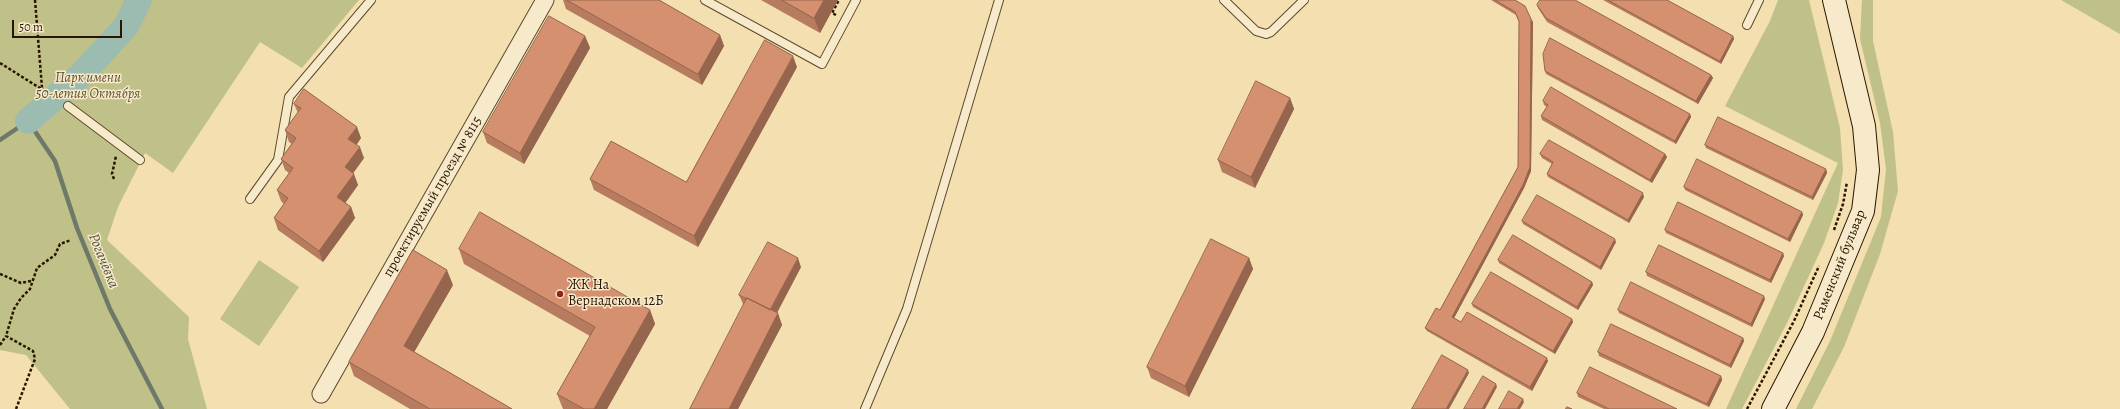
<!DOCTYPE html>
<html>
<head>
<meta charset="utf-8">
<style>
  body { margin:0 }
  #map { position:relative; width:2120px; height:409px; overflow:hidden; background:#f3dfaf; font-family:Alegreya,serif }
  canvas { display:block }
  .scale { position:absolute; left:12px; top:20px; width:110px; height:18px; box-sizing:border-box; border:2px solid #2a1500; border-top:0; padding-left:5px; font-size:12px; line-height:14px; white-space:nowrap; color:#2a1500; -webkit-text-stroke:3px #f7eacb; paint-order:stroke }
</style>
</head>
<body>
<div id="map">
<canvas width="2120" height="409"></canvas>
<div class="scale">50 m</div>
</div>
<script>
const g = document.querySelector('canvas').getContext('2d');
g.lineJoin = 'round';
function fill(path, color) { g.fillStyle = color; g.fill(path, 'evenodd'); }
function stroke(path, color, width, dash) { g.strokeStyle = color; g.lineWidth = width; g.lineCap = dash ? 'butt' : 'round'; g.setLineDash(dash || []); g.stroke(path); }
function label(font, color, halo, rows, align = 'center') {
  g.font = font + ' Alegreya,serif'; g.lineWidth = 3; g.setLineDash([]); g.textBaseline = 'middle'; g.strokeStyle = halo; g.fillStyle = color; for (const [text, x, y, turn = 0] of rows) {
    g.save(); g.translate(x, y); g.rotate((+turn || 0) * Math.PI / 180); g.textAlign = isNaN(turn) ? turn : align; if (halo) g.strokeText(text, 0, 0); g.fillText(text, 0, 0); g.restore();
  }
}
fill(new Path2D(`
  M0,0H359L302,68L260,42L173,173L145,153L118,207L107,240L189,317L188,339L207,409H70L26,355L0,350Z
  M1778,0H1809L1840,128L1843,170L1838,203L1824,243L1788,321L1742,409H1726L1838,163L1725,106L1770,21Z
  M1862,0H1873V41L1893,132L1898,191L1880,254L1844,347L1812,409H1796L1830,341L1881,217L1886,169L1880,123L1860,39Z
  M2061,0H2120V34Z
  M259,260L299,287L259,346L220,319Z`), '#bfc188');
stroke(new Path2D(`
  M0,140L28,121L55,161L77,228L110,309L162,409`), '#6f796a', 4.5);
stroke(new Path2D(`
  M28,121L82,74L126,26L139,0`), '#9dbcb1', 26);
const lane = new Path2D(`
  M705,0L822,64L856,0
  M1224,0L1256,31L1266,34L1271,32L1304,0
  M1747,25L1759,0
  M68,106L140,160
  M250,199L278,160L289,97L371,0
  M865,409L907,309L999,0`);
const street = new Path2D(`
  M321,394L545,0`);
const secondary = new Path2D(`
  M1773,409L1813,332L1863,211L1868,170L1864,126L1834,0`);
stroke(lane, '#5c482c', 10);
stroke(street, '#5c482c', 19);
stroke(secondary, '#2a1500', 24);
stroke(new Path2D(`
  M35,0L42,88
  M836,15L832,13L839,0
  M0,63L59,100
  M114,179L112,174L116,156
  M1834,230L1843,204L1847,182
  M0,274L21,283L31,281
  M0,345L6,336
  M16,409L35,359L33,351L6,336L14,309L21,298L30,289L37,268L55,255L60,244L71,240
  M1747,409L1794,321L1819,266`), '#2a1500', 2.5, [3, 2]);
stroke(lane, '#f7eacb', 8);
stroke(street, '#f7eacb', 17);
stroke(secondary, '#f7eacb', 22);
fill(new Path2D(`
  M563,0H659L720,35L724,46L702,85L566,9Z
  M761,0H838L820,33Z
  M1491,0H1515L1531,19L1533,22L1531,171L1524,188L1454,318L1461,322L1548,361L1532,391L1427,331L1425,328L1440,310L1518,167L1519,22L1516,15Z
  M1603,0H1667L1733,36L1734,39L1721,64Z
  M1537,5L1711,75L1713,78L1698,104L1547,22L1538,8Z
  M585,36L590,48L524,164L487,143L483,132Z
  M797,67L698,247L594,190L590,179L686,182Z
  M1545,71L1690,114L1691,117L1676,144L1546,74Z
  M1290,98L1294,109L1255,188L1222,172L1218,160Z
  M1543,101L1665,154L1667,157L1652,183L1542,120L1541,116L1547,107L1544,105Z
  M294,104L361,138L356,145L364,158L353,173L358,185L345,203L351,207L355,218L323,262L278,230L274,218L284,204L281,201L277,190L289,173L285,170L281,159L292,144L289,142L285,130L298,113Z
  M1705,145L1826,169L1827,173L1813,200L1706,148Z
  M1540,154L1644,197L1629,223L1548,177L1547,174L1552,164L1542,158Z
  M1684,187L1802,212L1803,215L1790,242L1685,190Z
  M1522,221L1616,242L1601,270L1523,224Z
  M1665,230L1783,253L1784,256L1771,283L1666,233Z
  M459,249L650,310L655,324L607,409H563L557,394L590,336L464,264Z
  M1249,258L1253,269L1189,397L1151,378L1147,367Z
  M1498,260L1592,282L1593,285L1578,310L1499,263Z
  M801,267L777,313L782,325L738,409H690L744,305L743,304L739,295Z
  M1646,272L1765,299L1752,327L1647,276Z
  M453,285L414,352L512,409H410L354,376L349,362Z
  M1472,304L1572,319L1573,322L1555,354L1473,307Z
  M1618,310L1743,338L1744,341L1731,368L1619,313Z
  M1598,352L1721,376L1722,380L1709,407L1599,356Z
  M1577,393L1677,409H1604L1578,397Z`), '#b77c5f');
fill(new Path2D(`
  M824,0H838L820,33L814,18Z
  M1531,19L1533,22L1531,171L1524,188L1453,320L1452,317L1523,185Z
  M720,35L724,46L702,85L698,74Z
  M585,36L590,48L524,164L520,153Z
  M1733,36L1734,39L1721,64L1720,61Z
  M793,56L797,67L698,247L694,236Z
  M1711,75L1713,78L1698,104L1696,101Z
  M1290,98L1294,109L1255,188L1251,177Z
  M1690,114L1691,117L1676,144L1675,141Z
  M357,127L361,138L353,150L348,139Z
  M360,147L364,158L349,179L345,167Z
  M1665,154L1667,157L1652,183L1650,180Z
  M1826,169L1827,173L1813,200L1812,197Z
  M354,174L358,185L341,209L337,197Z
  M1643,193L1644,197L1629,223L1628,220Z
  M351,207L355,218L323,262L319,251Z
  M1802,212L1803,215L1790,242L1788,239Z
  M1615,239L1616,242L1601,270L1600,267Z
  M1783,253L1784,256L1771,283L1770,280Z
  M798,258L801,267L773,320L770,311Z
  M1249,258L1253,269L1189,397L1185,386Z
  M447,270L453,285L409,361L404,346Z
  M1592,282L1593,285L1578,310L1577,307Z
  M1764,296L1765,299L1752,327L1751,324Z
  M650,310L655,324L607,409H594Z
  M778,313L782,325L738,409H729Z
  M1572,319L1573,322L1555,354L1553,351Z
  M1743,338L1744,341L1731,368L1730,365Z
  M1547,358L1548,361L1532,391L1530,387Z
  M1468,370L1469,373L1449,409H1446Z
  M1721,376L1722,380L1709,407L1707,404Z
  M1496,384L1497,387L1485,409H1482Z
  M1523,399L1524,402L1520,409H1517Z`), '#95654e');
const building = new Path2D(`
  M567,0H659L720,35L698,74Z
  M782,0H824L814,18Z
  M1495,0H1515L1525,6L1531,19L1530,167L1523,185L1452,317L1461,322L1467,312L1547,358L1530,387L1425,328L1436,308L1440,310L1518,167L1519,21L1515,12Z
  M1540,0H1575L1711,75L1696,101L1546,18L1537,5Z
  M1608,0H1667L1733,36L1720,61Z
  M549,16L585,36L520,153L483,132Z
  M1550,38L1690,114L1675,141L1545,71L1543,54Z
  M765,40L793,56L694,236L590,179L611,141L686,182Z
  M1256,81L1290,98L1251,177L1218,160Z
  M1551,87L1665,154L1650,180L1541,116L1548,105L1543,101Z
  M304,89L357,127L348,139L360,147L345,167L354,174L337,197L351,207L319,251L274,218L288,198L277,190L293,168L281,159L296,138L285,130L301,108L294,104Z
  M1718,117L1826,169L1812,197L1705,145Z
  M1549,140L1643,193L1628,220L1547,174L1553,162L1540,154Z
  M1697,159L1802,212L1788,239L1684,187Z
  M1537,195L1615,239L1600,267L1522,221Z
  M1678,202L1783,253L1770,280L1665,230Z
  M480,212L650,310L594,409H584L557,394L595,327L459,249Z
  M1513,235L1592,282L1577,307L1498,260Z
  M1211,239L1249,258L1185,386L1147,367Z
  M768,242L798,258L770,310L747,298V299L739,295Z
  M1659,245L1764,296L1751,324L1646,272Z
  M413,250L447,270L404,346L512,409H430L349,362Z
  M1491,272L1572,319L1553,351L1472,304Z
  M1631,282L1743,338L1730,365L1618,310Z
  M747,298L778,313L729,409H690Z
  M1611,324L1721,376L1707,404L1598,352Z
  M1442,355L1468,370L1446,409H1412Z
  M1590,367L1677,409H1609L1577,393Z
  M1483,376L1496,384L1482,409H1464Z
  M1509,391L1523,399L1517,409H1499Z
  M1567,407L1572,409H1566Z`);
fill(building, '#d5906f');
stroke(building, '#95654e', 1);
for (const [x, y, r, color] of [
  [560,294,4,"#8f2418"]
]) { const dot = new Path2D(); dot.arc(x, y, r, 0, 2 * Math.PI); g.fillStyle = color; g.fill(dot); stroke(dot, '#f7eacb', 1.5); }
label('italic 14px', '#5e5130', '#f7eacb', [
  ["Парк имени",88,79],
  ["50-летия Октября",88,95]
]);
label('14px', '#2a1500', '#f7eacb', [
  ["проектируемый проезд № 8115",433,197,-60],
  ["Раменский бульвар",1840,265,-68]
]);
label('14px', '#2a1500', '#f7eacb', [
  ["ЖК На",568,286],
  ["Вернадском 12Б",568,302]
], 'left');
label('italic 15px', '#524f3e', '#f7eacb', [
  ["Рогачёвка",103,261,68]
]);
</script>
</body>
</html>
